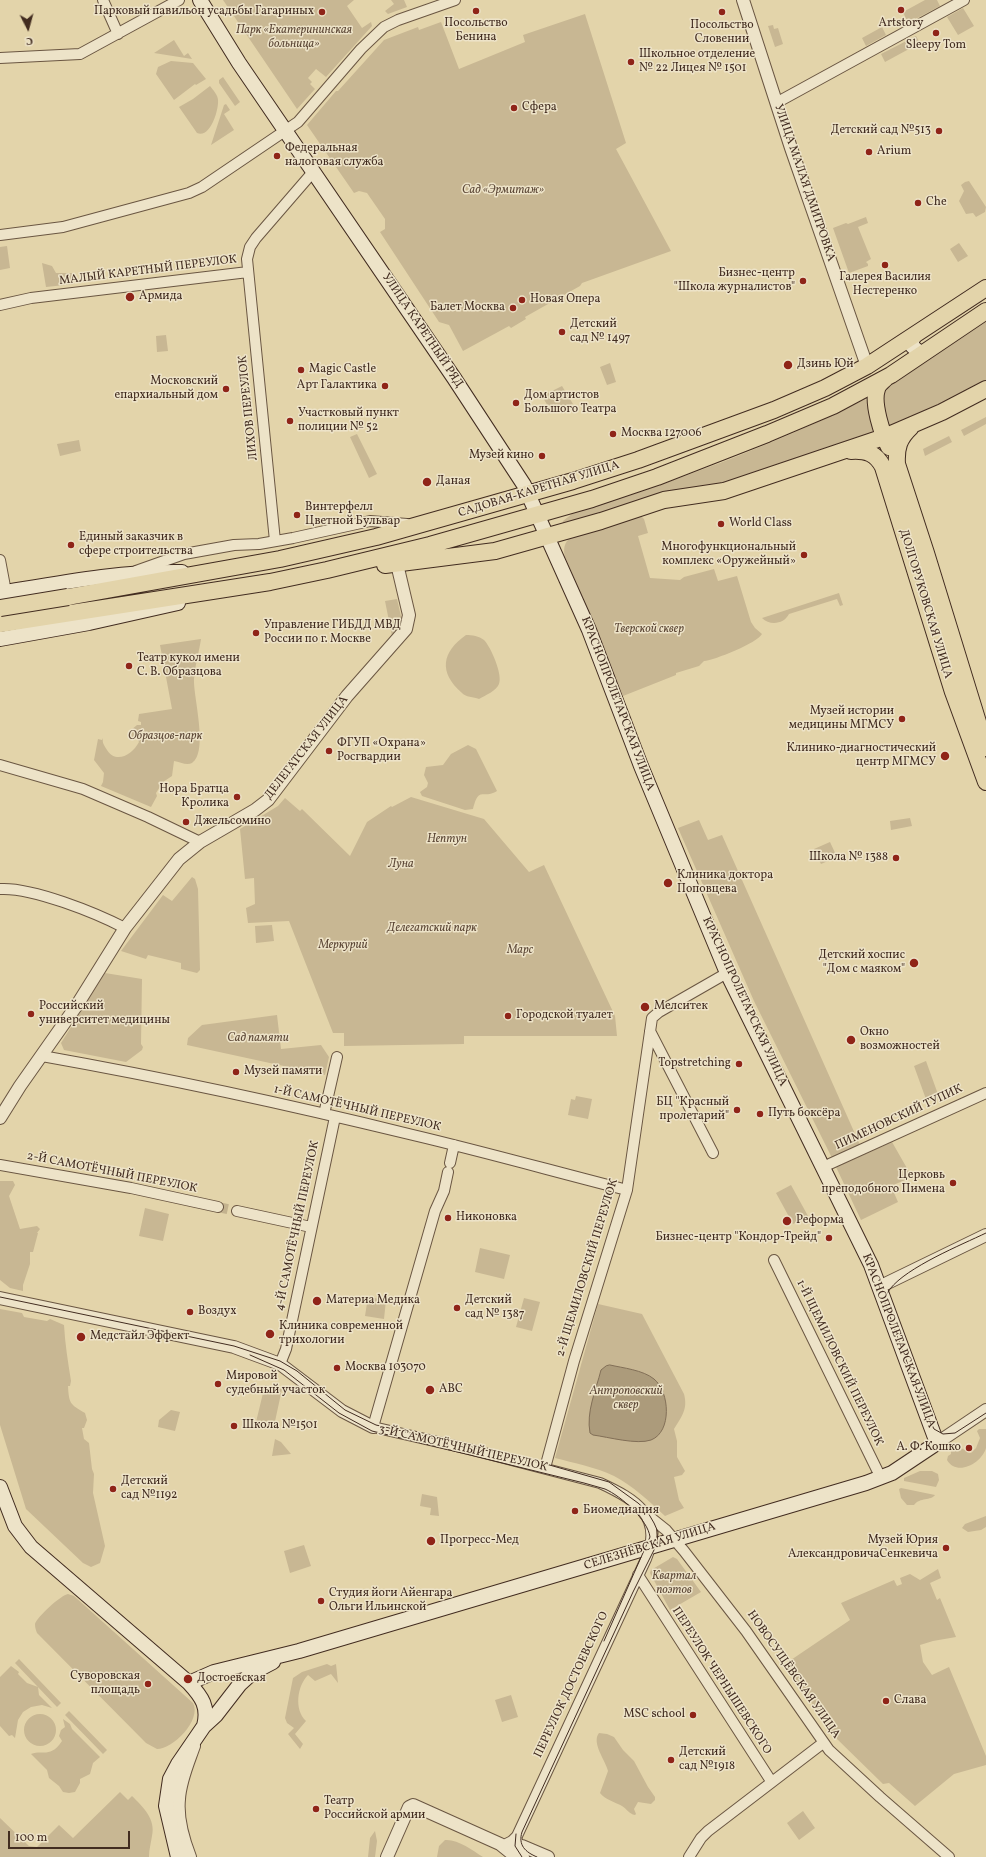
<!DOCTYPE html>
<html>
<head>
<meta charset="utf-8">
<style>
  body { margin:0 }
  #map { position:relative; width:986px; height:1857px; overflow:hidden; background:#e3d4aa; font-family:Vollkorn,serif }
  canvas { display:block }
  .north { position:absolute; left:8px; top:8px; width:40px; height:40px; -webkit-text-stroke:3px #ede3c8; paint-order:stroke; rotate:174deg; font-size:11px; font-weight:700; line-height:16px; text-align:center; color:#422c20 }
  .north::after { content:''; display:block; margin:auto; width:14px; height:18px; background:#422c20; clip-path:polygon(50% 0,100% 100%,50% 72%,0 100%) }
  .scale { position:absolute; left:8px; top:1831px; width:122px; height:18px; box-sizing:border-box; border:2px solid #422c20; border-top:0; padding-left:5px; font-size:12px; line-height:14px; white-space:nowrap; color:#422c20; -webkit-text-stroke:3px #ede3c8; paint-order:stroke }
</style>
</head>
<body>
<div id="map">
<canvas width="986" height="1857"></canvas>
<div class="north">С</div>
<div class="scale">100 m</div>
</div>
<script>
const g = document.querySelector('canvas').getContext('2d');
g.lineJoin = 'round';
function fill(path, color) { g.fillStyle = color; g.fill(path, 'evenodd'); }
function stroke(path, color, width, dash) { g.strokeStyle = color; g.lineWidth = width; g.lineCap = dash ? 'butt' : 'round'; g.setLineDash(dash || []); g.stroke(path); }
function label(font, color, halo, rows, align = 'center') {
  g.font = font + ' Vollkorn,serif'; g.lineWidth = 3; g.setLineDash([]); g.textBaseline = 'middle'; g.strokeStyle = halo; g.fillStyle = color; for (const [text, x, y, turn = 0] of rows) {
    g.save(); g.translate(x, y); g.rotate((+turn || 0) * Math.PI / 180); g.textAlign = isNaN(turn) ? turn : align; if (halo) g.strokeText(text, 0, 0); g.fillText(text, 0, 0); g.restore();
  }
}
fill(new Path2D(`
  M223,0H354L347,6L362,28L371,22L372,26L326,77L316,69L308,78L312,82L310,84L315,89L297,109Z
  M391,0H404L407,7L388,14L385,11L394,4Z
  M925,0H937L940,6L908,23L903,12Z
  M963,8L974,26L958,35L947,17Z
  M585,14L626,143L616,149L671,251L582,283L580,286L525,317L526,319L511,328L509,326L463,351L449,325L439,322L380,232L385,229V219L367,193L359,191L354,193L307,125L336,91H338L384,40L418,27L419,30L441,22L459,69L525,42L523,35Z
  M773,25L774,29L778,28L783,44L775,47L768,26Z
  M882,27L886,35L866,46L862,38Z
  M916,36L920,43L885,62L881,54Z
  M174,40L184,56L188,53L192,59L154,53Z
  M171,61L193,63L206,79L196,85L195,84L174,100L156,74L158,67Z
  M223,77L240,102L235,106L219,83V80Z
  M210,86C213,90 218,95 218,100C219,110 210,139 197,133L179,107L193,99Z
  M226,104L230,110L224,114L234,130L211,145L224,105Z
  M969,181L986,207L985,212L976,217L973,213L966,214L959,201L964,191L961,185L965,182Z
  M866,217L868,223L858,227L871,259L866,262L868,264V266L849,273L833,228L846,223L848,224Z
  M959,243L968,256L958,262L950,249Z
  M7,246L10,268L0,270V247Z
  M42,263L52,266L56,273H72L74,284L46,287Z
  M986,321V383L888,427L883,400L886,389Z
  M166,335L168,351L157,352L156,336Z
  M610,363L616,382L607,385L600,367Z
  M562,386L573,404L552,413L542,396Z
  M865,399L868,400L875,433L722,485L562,526L563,521L573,513C672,483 772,446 865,399Z
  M986,417V424L964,436L961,430Z
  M357,434L377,474L369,478L350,437Z
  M949,436L952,442L925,456L923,449Z
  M79,440L81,451L60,456L57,444Z
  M641,516L644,519L648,533L638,536L650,578L680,580L684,577L714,569L718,581L737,576L751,622L755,628L762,634C757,643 715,660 704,661L699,666L676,673V675L623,696L598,641L597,631L565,557C563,550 564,542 571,537Z
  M839,593L843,605L840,606L837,599L789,614C784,624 770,626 762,618Z
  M397,599L403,625L392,636L385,601Z
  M466,635C472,635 479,636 484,640C491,647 503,675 499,684C496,691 486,695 479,699C474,697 465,697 462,693C438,672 442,652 466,635Z
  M201,639C199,652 195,666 194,679C193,696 209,752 192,763C187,766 180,762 174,761L172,776L163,782L156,793L157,796L151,807L101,786L103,782L104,773L94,760L98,739L102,740L103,738C102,743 104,745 107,750C116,764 132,755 139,742L137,738L129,736L132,733L131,730L137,725H141V722L138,721L139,714L172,709L160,645Z
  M468,745L476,749L497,791C483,800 479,785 473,809L465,810L422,796L420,792L427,787L428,783L424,775L426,767L443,765L451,754Z
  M411,797L484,819L529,872L544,865L615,1016L617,1036H464V1044L344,1046V1033H333L289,921L248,923L246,908L255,904L254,878L245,879L240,829L278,806L285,798L300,811L302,809L350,856L367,822L391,806L392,807Z
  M910,818L912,826L891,830L890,821Z
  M699,820L708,840L722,835L860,1145L832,1158L754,1001L678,828Z
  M830,842L837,857L821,864L814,849Z
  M192,877L195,879L198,889L200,970L197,973L181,969V963L148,955L146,959L121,951L163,895L172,901Z
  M272,925L274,941L256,943L255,926Z
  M105,973L142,979L141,1044L143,1047L142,1050L126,1062L64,1050L61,1043Z
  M277,1015L281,1049L321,1045L329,1057L325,1075L187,1045L188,1038L202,1025Z
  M926,1061L939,1097L927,1102L914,1066Z
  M576,1096L592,1099L588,1119L568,1115L571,1099L575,1100Z
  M892,1142L912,1177L891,1186L898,1202L861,1220L836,1167Z
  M0,1181H13L15,1185L9,1196L20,1229L37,1226L40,1229L37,1233H38L33,1252H30V1264L23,1285V1291L10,1288L0,1280Z
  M791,1185L808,1216L793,1224L776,1193Z
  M145,1208L169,1214L163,1241L139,1236Z
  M480,1248L510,1255L504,1279L475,1272Z
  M368,1297L386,1300L384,1319L365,1316Z
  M524,1298L540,1302L532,1331L516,1327Z
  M598,1304L642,1314L684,1394C688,1409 682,1416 674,1429L677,1441V1457L685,1471L682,1475L674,1477L679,1500L684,1508L665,1516C650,1502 633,1486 614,1476C595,1467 574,1463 555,1458Z
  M0,1309L22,1313L24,1317L47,1321L50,1319L64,1325C65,1344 68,1362 71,1381L70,1386H68C69,1404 70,1404 85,1413L87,1420L84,1428H82L84,1439L89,1443L92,1469L94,1474L93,1493L105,1546L100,1563L91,1567L83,1563L26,1509L0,1425Z
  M265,1385L282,1389L274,1426L256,1422Z
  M171,1410L180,1412L175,1431L158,1427L159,1420Z
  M979,1429H986C986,1434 986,1442 986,1448C982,1463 957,1477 947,1460L948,1456L951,1454V1448L959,1447L971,1453L976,1448L980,1438L977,1431Z
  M275,1439L281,1442L291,1454L272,1456Z
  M920,1471H932L938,1474L939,1480L936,1487L904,1481V1478Z
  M901,1488L935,1495C931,1501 920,1497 914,1505H907L901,1498L899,1489Z
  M422,1494L437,1497L439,1516L430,1515L431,1508L420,1506Z
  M986,1516V1527L981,1530L968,1532L962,1528L965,1524Z
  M304,1545L311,1566L290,1573L284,1551Z
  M673,1557L677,1559L701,1592L670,1610L650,1573L651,1570Z
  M938,1569L941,1578L930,1583L937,1600L940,1598L956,1637L933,1641L920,1645L923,1662L932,1675L949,1667L986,1756V1765L954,1774L915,1806L889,1783L883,1784L835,1737L785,1664L850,1620L841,1603L894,1580L897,1586L902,1584L900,1578L910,1574L920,1580Z
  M68,1594L74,1596L193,1703C202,1720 173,1749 157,1749L146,1743L37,1633C36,1630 35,1628 35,1624C37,1617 61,1595 68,1594Z
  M19,1659L61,1703L57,1707L15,1663Z
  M327,1664L331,1666L336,1664L338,1683L331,1674L315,1681L308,1675C297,1686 294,1710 306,1721L295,1734L303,1744L300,1749L288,1734L294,1728L287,1723L285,1718L293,1678L302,1672Z
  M11,1666L19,1672L18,1674L27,1683L38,1687L39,1695L52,1708L42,1705L31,1707L23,1712L18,1720L15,1738L12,1735L9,1736L0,1726V1677Z
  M511,1695L518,1717L502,1722L495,1700Z
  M69,1711L107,1750L103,1754L65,1715Z
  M24 1730a16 16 0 1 1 32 0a16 16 0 1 1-32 0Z
  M63,1719L70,1724L72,1729L100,1757L93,1763L90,1774L80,1779V1783L75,1792L69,1793L63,1792L59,1786L49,1778L47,1770L31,1754C43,1749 50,1759 62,1741L59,1736L61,1730L65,1727Z
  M599,1733L607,1734L614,1737L623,1750L634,1761L648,1787L655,1797V1800L651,1804L638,1802L634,1809L636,1814L635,1815C629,1814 627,1809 622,1806C615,1802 604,1799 600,1793L608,1771C606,1761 591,1743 599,1733Z
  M120,1792L128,1800L132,1796C143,1807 156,1819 152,1836C151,1843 149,1849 149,1857H0V1818L29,1846L37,1847L59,1825L73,1838Z
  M803,1811L815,1828L799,1840L787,1823Z
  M375,1831L377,1841L375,1857H368L370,1838Z
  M445,1840C458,1839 472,1850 483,1857H437L439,1846Z`), '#c8b793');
const water = new Path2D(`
  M610,1365C623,1368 643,1370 654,1379C670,1392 672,1432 651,1440C637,1445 608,1437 593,1435L590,1433C586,1412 596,1390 601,1370L606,1366Z`);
fill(water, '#ac9b7b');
stroke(water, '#826f57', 1);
stroke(new Path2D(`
  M218,1207L237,1211`), '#c3b28e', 10, [10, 5]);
const minor = new Path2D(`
  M103,0L118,34
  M0,58L80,54L179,0
  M776,103L964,0
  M0,235L63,227L189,193L202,187L298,122L361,49L384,27L398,20L455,0
  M0,305L31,298L248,272
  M275,541L247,259L250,247L256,238L313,172
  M0,560L6,592
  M136,571L184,554L234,545L259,544L293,538L370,521L407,524
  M0,765L83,789L148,817L200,842
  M0,889C32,887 96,913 125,928
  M650,1031L713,1153
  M42,1056C166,1078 291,1105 413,1135C485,1152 556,1172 627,1190
  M324,1114L337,1057
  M450,1163L454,1145
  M0,1165L131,1188L218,1207
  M823,1167L986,1093
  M448,1172L444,1191L435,1211L373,1427L473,1450L600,1483C635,1499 664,1516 646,1559L517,1836L512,1841L502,1846
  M237,1211L311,1227
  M774,1260L881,1478
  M280,1364L286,1349L335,1117
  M545,1468L574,1361L627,1190L652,1018L659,1012L727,973
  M646,1514L666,1530L684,1551L746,1631L829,1750L880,1797L949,1857
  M638,1575L771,1781
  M517,1840L518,1846L524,1857
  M689,1857L701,1838L708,1831L823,1743`);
const tertiary = new Path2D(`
  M743,0L791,148L867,366
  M0,1118L20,1086L77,1005L125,928L179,859L200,842L255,810L268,800L347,696L406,629L409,615L397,564
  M879,1287L986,1235
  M0,1298L234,1347L280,1364L342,1411L373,1427
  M937,1443L986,1410
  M505,1848L522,1846L548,1857
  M190,1857C183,1839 177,1818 179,1799C180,1781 188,1763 194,1746
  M387,1857L409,1807L413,1805L500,1844L516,1857`);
const secondary = new Path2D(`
  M916,334L912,340V346L920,353L927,351
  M0,593C60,583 121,571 182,572
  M0,639L89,623L178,603
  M0,1487L15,1526L31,1547L189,1683C202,1697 209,1707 204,1726
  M189,1683L214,1672L299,1651L866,1483L892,1473L937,1443L871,1265L727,973L641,766L589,630L524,485L454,378L239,63L200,0
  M178,1857L166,1806L170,1779L178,1764L204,1726L216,1715L240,1684L252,1673L273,1662`);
const primary = new Path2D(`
  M885,379C882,382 878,385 877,389C872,403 882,434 889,447
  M911,427C899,438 896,448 897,464L926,553L986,748
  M851,451C866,450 876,453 883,467L953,692L986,782
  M385,565L495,551L601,521L664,500L724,491L884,437L942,412L986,389
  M68,597L280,559L376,537L573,481L638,460L774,410L825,388L867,366L986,288
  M0,624L270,582L327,570L430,545L592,499L657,477L767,434L833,406L891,375L986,311`);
stroke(minor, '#6a5642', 12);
stroke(tertiary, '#6a5642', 14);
stroke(secondary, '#422c20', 16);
stroke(primary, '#422c20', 18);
stroke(minor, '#ede3c8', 10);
stroke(tertiary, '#ede3c8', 12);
stroke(secondary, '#ede3c8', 14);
stroke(primary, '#e3d4aa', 16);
stroke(new Path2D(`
  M986,1233C961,1245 907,1267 890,1289C887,1293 885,1298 885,1303L925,1411L934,1429L943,1434L955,1433L986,1413
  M0,1297L234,1346L280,1361L297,1371L345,1410L376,1425L546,1464L609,1482L638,1503L647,1511L654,1523L658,1532L657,1544L633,1592L522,1832C518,1845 525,1852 537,1857
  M250,1355L284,1370L339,1413L372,1431L584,1483C591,1485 598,1487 605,1489C621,1496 648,1520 650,1537L604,1641
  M516,1834L515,1846L522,1857`), '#422c20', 1);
const primaryBridge = new Path2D(`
  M0,608L68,597`);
stroke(primaryBridge, '#422c20', 18, []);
stroke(primaryBridge, '#e3d4aa', 16);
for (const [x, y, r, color] of [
  [901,10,4,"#8f2418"],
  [476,11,4,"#8f2418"],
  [322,12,4,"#8f2418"],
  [722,12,4,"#8f2418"],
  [936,33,4,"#8f2418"],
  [631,62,4,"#8f2418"],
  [514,108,4,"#8f2418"],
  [939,131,4,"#8f2418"],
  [869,152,4,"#8f2418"],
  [277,156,4,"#8f2418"],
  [918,203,4,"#8f2418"],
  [885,265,4,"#8f2418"],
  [803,281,4,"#8f2418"],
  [130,297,5,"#8f2418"],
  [522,300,4,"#8f2418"],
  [513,308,4,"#8f2418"],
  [562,332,4,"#8f2418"],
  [788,365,5,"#8f2418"],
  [301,370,4,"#8f2418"],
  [385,386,4,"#8f2418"],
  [226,389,4,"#8f2418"],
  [516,403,4,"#8f2418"],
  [290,421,4,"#8f2418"],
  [613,434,4,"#8f2418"],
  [542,456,4,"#8f2418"],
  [427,482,5,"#8f2418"],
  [297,515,4,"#8f2418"],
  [721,524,4,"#8f2418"],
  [71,545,4,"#8f2418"],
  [804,555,4,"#8f2418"],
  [256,633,4,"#8f2418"],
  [129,666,4,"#8f2418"],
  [902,719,4,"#8f2418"],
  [329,751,4,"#8f2418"],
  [945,756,5,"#8f2418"],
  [237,797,4,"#8f2418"],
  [186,822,4,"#8f2418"],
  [896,858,4,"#8f2418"],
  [668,883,5,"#8f2418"],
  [914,963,5,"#8f2418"],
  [645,1007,5,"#8f2418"],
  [31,1014,4,"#8f2418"],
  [508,1016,4,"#8f2418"],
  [851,1040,5,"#8f2418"],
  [739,1064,4,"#8f2418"],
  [236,1072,4,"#8f2418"],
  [737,1110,4,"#8f2418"],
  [760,1114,4,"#8f2418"],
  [953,1183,4,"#8f2418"],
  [448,1218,4,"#8f2418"],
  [787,1221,5,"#8f2418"],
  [829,1238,4,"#8f2418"],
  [317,1301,5,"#8f2418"],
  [457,1308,4,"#8f2418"],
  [190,1312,4,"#8f2418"],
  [270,1334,5,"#8f2418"],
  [81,1337,5,"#8f2418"],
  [337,1368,4,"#8f2418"],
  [218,1384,4,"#8f2418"],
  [430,1390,5,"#8f2418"],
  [234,1426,4,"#8f2418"],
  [969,1448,4,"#8f2418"],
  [113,1489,4,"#8f2418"],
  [575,1511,4,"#8f2418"],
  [431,1541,5,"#8f2418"],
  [946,1548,4,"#8f2418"],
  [321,1601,4,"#8f2418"],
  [188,1679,5,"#8f2418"],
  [148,1684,4,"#8f2418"],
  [886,1701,4,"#8f2418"],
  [693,1715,4,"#8f2418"],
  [671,1760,4,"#8f2418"],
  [316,1809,4,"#8f2418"]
]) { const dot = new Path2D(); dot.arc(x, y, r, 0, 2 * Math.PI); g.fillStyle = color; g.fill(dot); stroke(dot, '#ede3c8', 1.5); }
label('12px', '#422c20', '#ede3c8', [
  ["Парковый павильон усадьбы Гагариных",314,12,"right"],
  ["Посольство",476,24,"center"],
  ["Бенина",476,38,"center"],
  ["Artstory",901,24,"center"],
  ["Посольство",722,26,"center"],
  ["Словении",722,40,"center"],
  ["Sleepy Tom",936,46,"center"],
  ["Школьное отделение",639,55],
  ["№ 22 Лицея № 1501",639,69],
  ["Сфера",522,108],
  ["Детский сад №513",931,131,"right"],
  ["Федеральная",285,149],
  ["налоговая служба",285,163],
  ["Arium",877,152],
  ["Che",926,203],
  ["Бизнес-центр",795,274,"right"],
  ["\"Школа журналистов\"",795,288,"right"],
  ["Галерея Василия",885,278,"center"],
  ["Нестеренко",885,292,"center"],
  ["Армида",139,297],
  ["Новая Опера",530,300],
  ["Балет Москва",505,308,"right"],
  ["Детский",570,325],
  ["сад № 1497",570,339],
  ["Дзинь Юй",797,365],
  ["Magic Castle",309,370],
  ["Московский",218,382,"right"],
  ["епархиальный дом",218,396,"right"],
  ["Арт Галактика",377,386,"right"],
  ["Дом артистов",524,396],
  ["Большого Театра",524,410],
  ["Участковый пункт",298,414],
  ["полиции № 52",298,428],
  ["Москва 127006",621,434],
  ["Музей кино",534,456,"right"],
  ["Даная",436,482],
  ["Винтерфелл",305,508],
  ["Цветной Бульвар",305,522],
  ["World Class",729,524],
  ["Единый заказчик в",79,538],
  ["сфере строительства",79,552],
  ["Многофункциональный",796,548,"right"],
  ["комплекс «Оружейный»",796,562,"right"],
  ["Управление ГИБДД МВД",264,626],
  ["России по г. Москве",264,640],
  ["Театр кукол имени",137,659],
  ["С. В. Образцова",137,673],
  ["Музей истории",894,712,"right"],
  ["медицины МГМСУ",894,726,"right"],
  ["ФГУП «Охрана»",337,744],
  ["Росгвардии",337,758],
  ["Клинико-диагностический",936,749,"right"],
  ["центр МГМСУ",936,763,"right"],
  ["Нора Братца",229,790,"right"],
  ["Кролика",229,804,"right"],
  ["Джельсомино",194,822],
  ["Школа № 1388",888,858,"right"],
  ["Клиника доктора",677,876],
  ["Поповцева",677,890],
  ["Детский хоспис",905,956,"right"],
  ["\"Дом с маяком\"",905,970,"right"],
  ["Российский",39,1007],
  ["университет медицины",39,1021],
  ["Мелситек",654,1007],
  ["Городской туалет",516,1016],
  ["Окно",860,1033],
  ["возможностей",860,1047],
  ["Topstretching",731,1064,"right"],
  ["Музей памяти",244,1072],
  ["БЦ \"Красный",729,1103,"right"],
  ["пролетарий\"",729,1117,"right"],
  ["Путь боксёра",768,1114],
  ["Церковь",945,1176,"right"],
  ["преподобного Пимена",945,1190,"right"],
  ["Никоновка",456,1218],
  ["Реформа",796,1221],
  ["Бизнес-центр \"Кондор-Трейд\"",821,1238,"right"],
  ["Материа Медика",326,1301],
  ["Детский",465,1301],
  ["сад № 1387",465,1315],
  ["Воздух",198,1312],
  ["Клиника современной",279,1327],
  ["трихологии",279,1341],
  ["Медстайл Эффект",90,1337],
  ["Москва 103070",345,1368],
  ["Мировой",226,1377],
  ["судебный участок",226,1391],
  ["ABC",439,1390],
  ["Школа №1501",242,1426],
  ["А. Ф. Кошко",961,1448,"right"],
  ["Детский",121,1482],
  ["сад №1192",121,1496],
  ["Биомедиация",583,1511],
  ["Прогресс-Мед",440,1541],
  ["Музей Юрия",938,1541,"right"],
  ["АлександровичаСенкевича",938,1555,"right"],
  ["Студия йоги Айенгара",329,1594],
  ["Ольги Ильинской",329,1608],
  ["Суворовская",140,1677,"right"],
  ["площадь",140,1691,"right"],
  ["Достоевская",197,1679],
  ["Слава",894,1701],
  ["MSC school",685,1715,"right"],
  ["Детский",679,1753],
  ["сад №1918",679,1767],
  ["Театр",324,1802],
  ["Российской армии",324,1816]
], 'left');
label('italic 12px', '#5d4837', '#ede3c8', [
  ["Парк «Екатерининская",294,31],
  ["больница»",294,45],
  ["Сад «Эрмитаж»",503,191],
  ["Тверской сквер",649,630],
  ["Образцов-парк",165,737],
  ["Нептун",447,840],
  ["Луна",401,865],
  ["Делегатский парк",432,929],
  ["Меркурий",343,946],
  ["Марс",520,951],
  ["Сад памяти",258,1039],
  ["Антроповский",626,1392],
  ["сквер",626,1406],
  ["Квартал",674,1577],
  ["поэтов",674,1591]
]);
label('12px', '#422c20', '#ede3c8', [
  ["УЛИЦА МАЛАЯ ДМИТРОВКА",804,183,71],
  ["МАЛЫЙ КАРЕТНЫЙ ПЕРЕУЛОК",148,271,-7],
  ["УЛИЦА КАРЕТНЫЙ РЯД",422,331,56],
  ["ЛИХОВ ПЕРЕУЛОК",249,408,-96],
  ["САДОВАЯ-КАРЕТНАЯ УЛИЦА",539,490,-17],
  ["ДОЛГОРУКОВСКАЯ УЛИЦА",925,604,73],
  ["КРАСНОПРОЛЕТАРСКАЯ УЛИЦА",617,704,69],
  ["ДЕЛЕГАТСКАЯ УЛИЦА",307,748,-52],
  ["КРАСНОПРОЛЕТАРСКАЯ УЛИЦА",744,1002,65],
  ["1-Й САМОТЁЧНЫЙ ПЕРЕУЛОК",357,1109,13],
  ["ПИМЕНОВСКИЙ ТУПИК",899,1118,-25],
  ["2-Й САМОТЁЧНЫЙ ПЕРЕУЛОК",112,1173,11],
  ["4-Й САМОТЁЧНЫЙ ПЕРЕУЛОК",298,1226,-78],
  ["2-Й ЩЕМИЛОВСКИЙ ПЕРЕУЛОК",588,1268,-73],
  ["КРАСНОПРОЛЕТАРСКАЯ УЛИЦА",898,1341,69],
  ["1-Й ЩЕМИЛОВСКИЙ ПЕРЕУЛОК",839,1363,64],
  ["3-Й САМОТЁЧНЫЙ ПЕРЕУЛОК",463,1449,13],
  ["СЕЛЕЗНЁВСКАЯ УЛИЦА",650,1547,-17],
  ["НОВОСУЩЁВСКАЯ УЛИЦА",793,1675,55],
  ["ПЕРЕУЛОК ЧЕРНЫШЕВСКОГО",721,1681,57],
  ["ПЕРЕУЛОК ДОСТОЕВСКОГО",572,1685,-65]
]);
</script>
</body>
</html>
